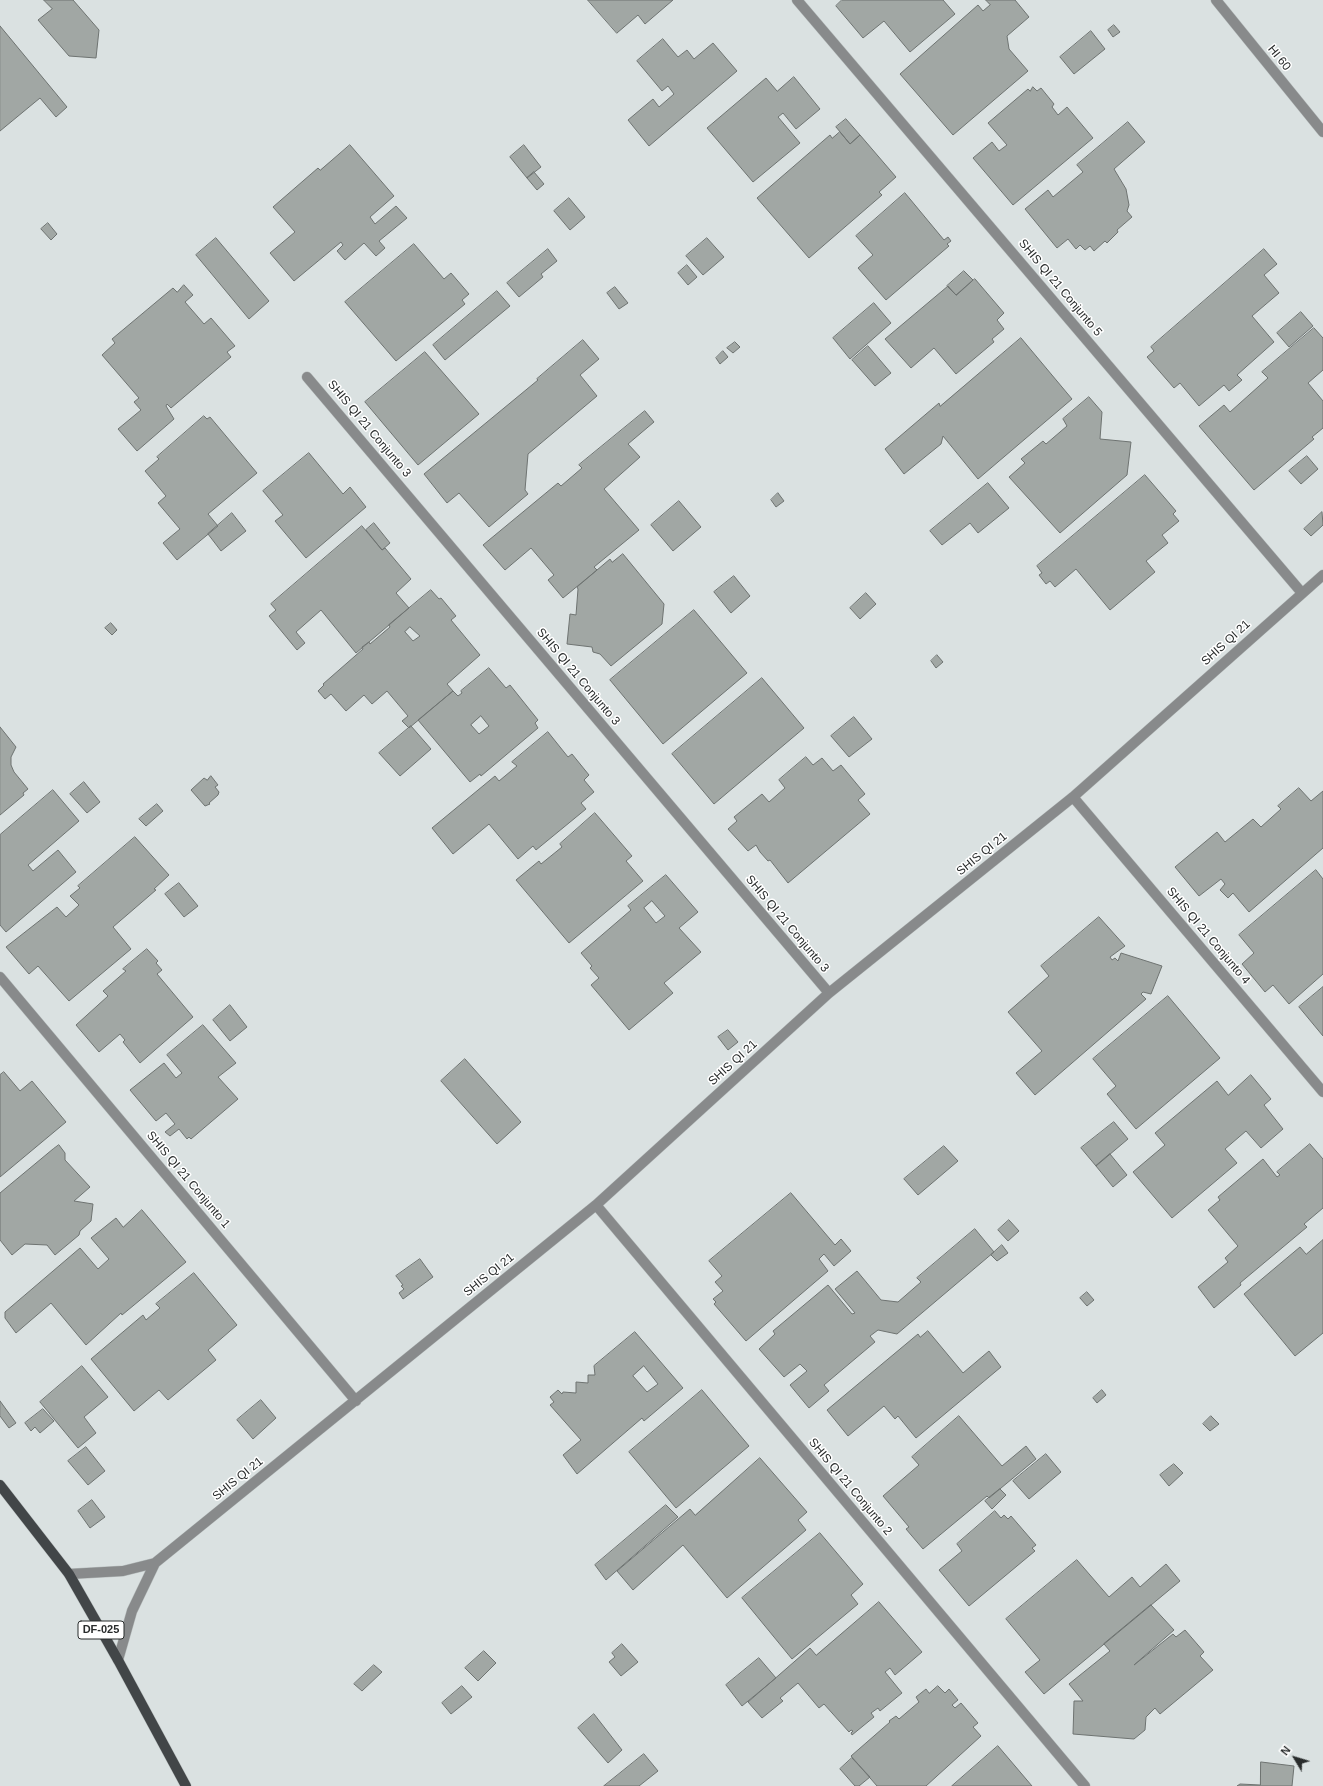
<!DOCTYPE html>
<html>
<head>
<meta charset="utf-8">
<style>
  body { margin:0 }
  #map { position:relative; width:1323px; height:1786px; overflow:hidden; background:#dae1e1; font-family:Arial,sans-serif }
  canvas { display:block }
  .north { position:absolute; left:1275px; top:1738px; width:40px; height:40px; -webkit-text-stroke:3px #fff; paint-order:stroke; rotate:308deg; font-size:11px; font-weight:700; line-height:16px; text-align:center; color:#292c2c }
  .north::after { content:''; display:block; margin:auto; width:14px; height:18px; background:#292c2c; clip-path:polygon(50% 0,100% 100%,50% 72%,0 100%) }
</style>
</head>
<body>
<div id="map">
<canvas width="1323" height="1786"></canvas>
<div class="north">N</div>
</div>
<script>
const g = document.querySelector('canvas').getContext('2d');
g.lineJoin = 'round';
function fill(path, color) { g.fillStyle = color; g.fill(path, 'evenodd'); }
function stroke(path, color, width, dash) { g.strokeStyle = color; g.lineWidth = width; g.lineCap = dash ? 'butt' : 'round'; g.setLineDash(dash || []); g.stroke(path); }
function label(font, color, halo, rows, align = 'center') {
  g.font = font + ' Arial,sans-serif'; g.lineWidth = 3; g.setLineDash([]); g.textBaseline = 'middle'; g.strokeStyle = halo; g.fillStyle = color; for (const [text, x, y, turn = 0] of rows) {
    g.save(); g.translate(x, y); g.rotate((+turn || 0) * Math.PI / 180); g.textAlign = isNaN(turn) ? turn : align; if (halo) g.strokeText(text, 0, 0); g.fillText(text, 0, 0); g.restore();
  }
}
const building = new Path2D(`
  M44,0H73L99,30L96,58L69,56L38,20L52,9Z
  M588,0H673L645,24L638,15L617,33Z
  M842,0H943L955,14L910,52L884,21L863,38L836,6Z
  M986,0H1015L1029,17L1007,36L1009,49L1028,71L953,135L900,74L978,5L983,11L990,5Z
  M1114,25L1120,32L1113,37L1108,30Z
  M0,26L67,107L56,117L40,98L0,131Z
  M1091,31L1105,49L1074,74L1060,57Z
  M663,39L678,57L687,50L694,59L713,43L737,71L649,146L628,120L653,99L659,107L674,94L668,86L662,91L637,61Z
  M794,77L820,109L796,129L783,113L778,117L800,143L753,182L707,128L766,78L777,91Z
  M1033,87L1037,91L1041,88L1054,104L1052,107L1058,115L1067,107L1093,138L1013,205L973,158L992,142L999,151L1007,145L988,123L1028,89L1030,91Z
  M846,119L860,135L850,144L836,127Z
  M1128,122L1145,142L1114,169L1126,189L1129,205L1127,211L1132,217L1117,230L1118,232L1107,243L1105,241L1094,251L1090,246L1085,250L1080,245L1076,249L1068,239L1057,248L1025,209L1048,190L1053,197L1083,172L1077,165Z
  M840,132L850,144L860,135L896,177L879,192L882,195L809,258L757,198L830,135L832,138Z
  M350,145L394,196L370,217L375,224L396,206L407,218L379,241L385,248L376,256L364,243L345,260L337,251L343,245L341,242L294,281L270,253L295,232L273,207L318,168L320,170Z
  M524,145L541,167L527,178L510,157Z
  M534,172L544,184L537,190L527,178Z
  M905,193L944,240L948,237L951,241L947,244L949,246L886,300L858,268L873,255L856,236Z
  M569,198L585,217L570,230L554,211Z
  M48,223L57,234L51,240L41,229Z
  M216,238L269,301L249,319L196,255Z
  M707,238L724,257L703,275L686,256Z
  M414,244L444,279L451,273L469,294L462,300L465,304L396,361L345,302Z
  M548,249L557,261L541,274L543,277L519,297L507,283Z
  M1264,249L1277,264L1264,275L1279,293L1252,316L1274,342L1237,375L1242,380L1229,391L1224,385L1199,406L1180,383L1174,388L1147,357L1154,351L1151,347Z
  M687,265L697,277L688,285L678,273Z
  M964,271L973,280L956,295L947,286Z
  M975,279L1004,313L997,320L1004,329L992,339L994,342L956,374L934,348L911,368L885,339L948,286L956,295Z
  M184,285L193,295L185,302L204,324L211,318L235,346L227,352L231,357L171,408L167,404L166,406L174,419L137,451L118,429L141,410L134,402L139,398L102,355L115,343L112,339L173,288L177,292Z
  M615,287L628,303L619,309L607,293Z
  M497,291L510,306L445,360L433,345Z
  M874,303L891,323L850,359L833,338Z
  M1301,312L1313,326L1289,347L1277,333Z
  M1314,328L1323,338V370L1308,383L1323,401V428L1312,437L1314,439L1254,490L1199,426L1224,405L1230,412L1268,378L1262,372Z
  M1021,338L1072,399L978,479L943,436L941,444L904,474L885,449L939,403L940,406Z
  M583,340L599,359L580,375L597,396L528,454L525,490L528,494L489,527L459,493L447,503L424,474L538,380L537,379Z
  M735,342L740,347L733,353L727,348Z
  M868,346L891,373L875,386L852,360Z
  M723,351L728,357L720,364L716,358Z
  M425,352L479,414L418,465L365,402Z
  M1089,397L1102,412L1100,439L1131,442L1127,475L1060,533L1009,477L1025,463L1021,459L1043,441L1046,444L1067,426L1063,419Z
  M645,411L654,422L628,444L640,457L604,489L639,530L594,567L597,570L563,598L548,580L554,575L531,548L505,570L483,545L558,483L561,486L582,468L579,465Z
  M204,416L207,419L210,417L257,473L208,514L218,526L177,560L163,543L180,529L158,503L166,496L145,471L159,459L157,457Z
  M309,453L343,494L350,487L366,507L306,558L275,521L283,515L263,491Z
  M1307,456L1318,469L1301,484L1289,471Z
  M1145,475L1176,511L1173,514L1179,521L1162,535L1168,543L1146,561L1155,572L1110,610L1076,569L1055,587L1050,581L1046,584L1039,575L1042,573L1037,566Z
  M988,483L1009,508L978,533L970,523L942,545L930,531Z
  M778,493L784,501L776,507L771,500Z
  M679,501L701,527L673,551L651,525Z
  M1322,512L1323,525L1311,536L1304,529Z
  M232,513L246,531L221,551L208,534Z
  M374,523L390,543L382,550L366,530Z
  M362,526L382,550L385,548L411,579L396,593L409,608L356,653L321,610L296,632L305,643L297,650L269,616L276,610L271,604Z
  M623,554L664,604L662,624L611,666L600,654L593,652L592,647L567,644L570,614L576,615L578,589L577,587L610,559L612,562Z
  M734,576L750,596L731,613L714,592Z
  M431,590L439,599L441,598L456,616L451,620L480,655L447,684L453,691L409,728L402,721L408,716L387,691L372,704L364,695L346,711L331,694L325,699L318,691L324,685L323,684L363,649L362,647L369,642L370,644L390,627L389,625ZM410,627L420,636L413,641L405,632Z
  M866,593L876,604L860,619L850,608Z
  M694,610L747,673L663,744L610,680Z
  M111,623L117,630L112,635L105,628Z
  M937,655L943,662L936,668L931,661Z
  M489,668L506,688L510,685L538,720L535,723L538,728L481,776L480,774L470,782L418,720L453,691L458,696L462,693L461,691ZM481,716L489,726L479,734L471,725Z
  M762,678L804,728L714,804L672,754Z
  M854,717L872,739L849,757L831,736Z
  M411,726L431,749L400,776L379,753Z
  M0,727L16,747L11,757V765L14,772L28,789L23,793L24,795L0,815Z
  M548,732L568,757L572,754L589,775L584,780L594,792L581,803L586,809L536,850L533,846L518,859L489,824L453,854L432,828L495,776L499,781L517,766L512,762Z
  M806,757L813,765L822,758L833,771L841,765L865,794L858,800L870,814L788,883L770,860L768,861L760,852L756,845L748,851L728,829L737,821L734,817L762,794L769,802L785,788L779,780Z
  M211,776L218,785L215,787L219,792L218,795L209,803L210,804L205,806L191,790L204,778L207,780Z
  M84,782L100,802L87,813L70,794Z
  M1299,788L1311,801L1323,791V848L1249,912L1233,893L1228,898L1220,890L1225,884L1221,879L1199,896L1175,867L1217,832L1225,842L1253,819L1261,827L1281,809L1278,806Z
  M53,790L79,821L28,865L33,871L58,850L76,872L6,932L0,925V835Z
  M157,804L163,811L146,826L139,819Z
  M595,813L632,856L626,861L643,881L569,943L516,880L539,861L541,864L562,847L560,844Z
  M135,837L169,875L154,889L156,890L113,927L131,949L69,1001L38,966L29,974L6,947L57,907L66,917L79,905L70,896L80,888L78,886Z
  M1316,870L1323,879V974L1289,1004L1273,985L1265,992L1242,964L1254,953L1239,935Z
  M666,875L698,912L679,928L701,952L664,983L673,993L629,1030L591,985L599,978L590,968L592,966L581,953L631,910L628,906ZM652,901L665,916L656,923L644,908Z
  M179,883L198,906L184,917L165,894Z
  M1099,917L1125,946L1110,957L1112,960L1115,958L1118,961L1121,953L1162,966L1151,994L1143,992L1141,994L1146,999L1035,1095L1016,1073L1042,1051L1008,1012L1049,976L1041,966Z
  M147,949L158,961L156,963L162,970L157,974L193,1017L140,1063L123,1042L125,1040L120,1034L99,1052L76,1025L108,996L103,991L126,971L123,969Z
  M1323,987V1036L1299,1007Z
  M1168,996L1220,1058L1136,1129L1107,1094L1116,1086L1093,1059Z
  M230,1005L247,1027L230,1041L213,1020Z
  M203,1025L236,1063L218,1077L238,1099L191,1139L189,1137L187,1139L179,1129L170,1136L165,1132L175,1124L166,1113L156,1121L130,1090L164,1063L176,1078L182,1073L167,1055Z
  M728,1030L738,1042L728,1050L718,1037Z
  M465,1059L521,1122L497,1144L441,1081Z
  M4,1072L20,1091L32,1081L66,1122L0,1177V1075Z
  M1251,1075L1271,1099L1264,1105L1283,1129L1261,1148L1246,1131L1225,1149L1237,1163L1172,1218L1133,1172L1165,1145L1155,1133L1217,1081L1228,1095Z
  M1114,1122L1128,1139L1096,1166L1081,1148Z
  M1310,1144L1323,1159V1208L1304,1224L1307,1227L1240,1283L1241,1285L1214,1308L1198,1287L1228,1262L1225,1258L1238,1246L1208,1210L1220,1200L1218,1197L1263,1159L1277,1177L1280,1175L1277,1172Z
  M59,1145L65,1153V1160L90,1187L74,1201L93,1204L91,1221L80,1231L79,1235L55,1255L47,1245L25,1244L12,1255L0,1240V1193L53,1149Z
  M944,1146L958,1161L918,1195L904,1179Z
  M1110,1154L1127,1175L1113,1187L1096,1166Z
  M791,1193L835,1245L841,1239L851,1251L834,1266L824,1254L819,1259L828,1271L746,1341L714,1304L716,1302L713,1299L723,1291L715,1282L722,1276L709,1261Z
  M142,1210L186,1262L122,1315L121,1313L86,1345L51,1303L16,1333L5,1318V1312L80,1248L98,1269L109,1259L91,1238L116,1218L123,1227Z
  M1009,1220L1019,1231L1008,1241L998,1230Z
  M975,1229L994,1252L897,1334L878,1330L870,1336L875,1342L824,1385L829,1391L809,1408L790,1385L807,1371L800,1364L784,1377L759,1349L775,1334L773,1331L828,1285L852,1314L855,1313L835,1289L857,1271L881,1300L898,1302L921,1282L917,1278Z
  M1323,1240V1333L1295,1356L1244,1294L1300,1247L1306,1254Z
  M1002,1245L1008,1253L997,1261L991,1255Z
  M420,1259L433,1277L403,1299L399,1293L404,1289L401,1286L403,1285L396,1276Z
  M194,1273L237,1325L208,1350L216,1360L168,1400L159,1390L134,1411L91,1359L143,1315L146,1320L160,1308L156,1304Z
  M1087,1292L1094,1300L1087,1306L1080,1298Z
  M928,1331L963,1373L989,1351L1001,1367L916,1438L898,1416L895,1419L884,1406L848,1436L827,1410L918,1334L920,1337Z
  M635,1332L683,1388L644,1421L642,1418L577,1474L563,1455L581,1440L550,1405L554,1402L550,1397L558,1390L562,1394L563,1392L576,1393V1382L588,1383V1375H595L594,1366ZM644,1366L658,1384L647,1392L633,1376Z
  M82,1366L108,1397L84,1417L96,1433L78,1448L40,1402Z
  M702,1390L749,1446L676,1508L629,1452Z
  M1102,1390L1106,1395L1097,1403L1093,1398Z
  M261,1400L276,1418L253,1439L237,1420Z
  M0,1401L16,1423L9,1428L0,1416Z
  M43,1409L54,1421L40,1433L35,1427L31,1431L25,1423Z
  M959,1416L1002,1466L1026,1446L1036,1459L989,1498L987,1496L923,1549L906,1529L909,1527L883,1496L919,1465L912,1457Z
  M1211,1416L1219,1424L1210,1431L1203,1424Z
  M86,1447L105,1471L88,1485L68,1461Z
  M1046,1454L1061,1472L1029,1499L1013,1481Z
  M760,1458L807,1512L798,1520L806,1530L727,1598L683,1545L633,1590L617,1571L690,1509L695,1515Z
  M1174,1464L1183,1473L1169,1486L1160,1475Z
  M1000,1489L1006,1495L992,1509L985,1501Z
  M92,1500L105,1517L90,1528L78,1511Z
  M666,1505L678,1517L606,1580L595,1565Z
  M995,1511L1001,1518L1004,1515L1008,1519L1011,1516L1036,1545L1032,1548L1035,1551L969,1606L939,1570L962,1551L957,1544Z
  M820,1533L863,1584L851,1595L858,1604L792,1659L742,1598Z
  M1077,1560L1109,1597L1132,1577L1140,1587L1166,1564L1180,1581L1044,1694L1025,1672L1040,1660L1006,1619Z
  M879,1602L922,1652L895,1675L890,1668L885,1672L902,1693L880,1711L878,1708L871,1713L874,1717L852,1735L851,1733L853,1731L851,1730L849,1732L824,1704L819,1708L798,1683L780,1698L783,1701L762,1718L748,1702L810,1648L816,1655Z
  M1151,1605L1174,1630L1134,1665L1173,1634L1176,1637L1185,1630L1204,1652L1200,1656L1213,1670L1160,1714L1155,1708L1146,1717L1145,1730L1134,1739L1073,1734L1074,1701H1083L1069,1684L1110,1651L1104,1644Z
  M622,1644L638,1662L621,1676L609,1662L615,1657L612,1653Z
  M484,1651L496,1663L478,1681L465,1668Z
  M759,1658L776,1678L742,1706L726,1685Z
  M374,1665L382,1672L362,1691L354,1684Z
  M462,1686L472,1697L451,1714L442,1703Z
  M938,1686L945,1693L949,1689L958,1700L952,1705L955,1708L961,1703L978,1723L973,1727L981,1736L926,1786H877L851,1756L890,1722L889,1721L896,1716L899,1719L919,1702L916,1697L926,1689L929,1693Z
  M594,1714L622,1750L608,1763L578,1728Z
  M998,1746L1032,1786H952Z
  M644,1754L658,1771L639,1786H604Z
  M852,1758L870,1777L859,1786H855L840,1769Z
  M1261,1762L1294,1766L1292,1786H1237L1240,1784L1260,1785Z`);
fill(building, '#a1a7a4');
stroke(building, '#6e7371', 1);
const minor = new Path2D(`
  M797,0L1302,593
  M1216,0L1323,132
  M307,377L829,993
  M1073,797L1323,1092
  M0,977L356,1401
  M596,1205L1085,1786
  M69,1574L123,1571L155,1563L596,1205L829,993L1073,797L1323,575
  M118,1660L132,1611L155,1563`);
const major = new Path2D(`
  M0,1485L69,1574L118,1660L186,1786`);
stroke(minor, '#b7bdbd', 11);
stroke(major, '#b7bdbd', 11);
stroke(minor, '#888a8b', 10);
stroke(major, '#424648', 10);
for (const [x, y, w] of [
  [101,1630,46]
]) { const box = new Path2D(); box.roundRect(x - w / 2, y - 9, w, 18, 3); g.fillStyle = '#fff'; g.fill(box); stroke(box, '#292c2c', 1); }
label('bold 11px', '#292c2c', null, [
  ["DF-025",101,1630]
]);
label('12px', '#292c2c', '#fff', [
  ["HI 60",1279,58,51],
  ["SHIS QI 21 Conjunto 5",1060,288,50],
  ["SHIS QI 21 Conjunto 3",369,429,50],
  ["SHIS QI 21",1226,643,-42],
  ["SHIS QI 21 Conjunto 3",578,677,50],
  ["SHIS QI 21",982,854,-39],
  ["SHIS QI 21 Conjunto 3",787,924,50],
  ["SHIS QI 21 Conjunto 4",1208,936,50],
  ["SHIS QI 21",733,1063,-42],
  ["SHIS QI 21 Conjunto 1",188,1180,50],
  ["SHIS QI 21",489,1275,-39],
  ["SHIS QI 21",238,1479,-39],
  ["SHIS QI 21 Conjunto 2",850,1487,50]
]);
</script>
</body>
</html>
